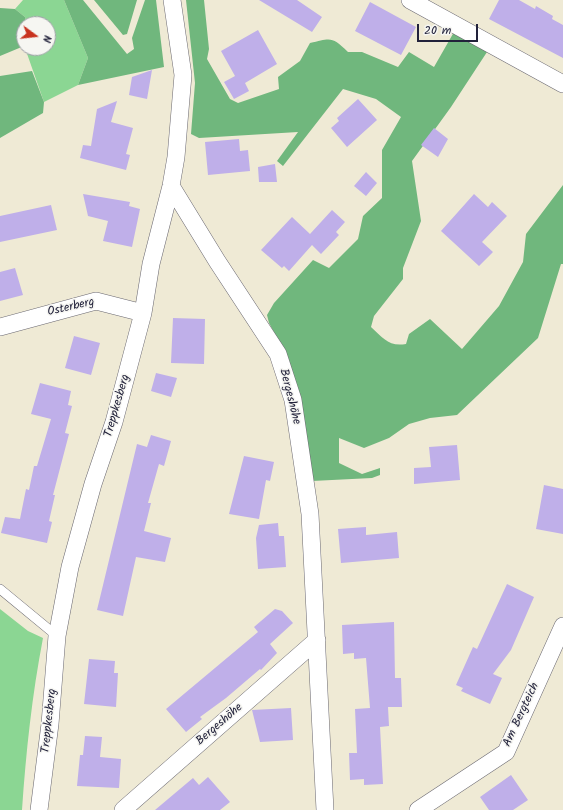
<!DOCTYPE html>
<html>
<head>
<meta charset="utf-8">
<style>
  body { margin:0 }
  #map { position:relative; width:563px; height:810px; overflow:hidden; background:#efead5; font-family:Kalam,sans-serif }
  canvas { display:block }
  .north { position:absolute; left:16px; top:16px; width:40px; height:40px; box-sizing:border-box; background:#f6f6f2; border:1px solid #a1a1a9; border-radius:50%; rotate:105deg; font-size:11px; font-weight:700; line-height:16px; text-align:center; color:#22223b }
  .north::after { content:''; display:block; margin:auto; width:14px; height:18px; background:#c8321e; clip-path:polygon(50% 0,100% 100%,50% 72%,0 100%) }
  .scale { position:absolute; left:417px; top:24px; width:61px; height:18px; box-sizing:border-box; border:2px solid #22223b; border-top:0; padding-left:5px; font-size:12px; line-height:14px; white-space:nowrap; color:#22223b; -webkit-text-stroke:3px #f6f6f2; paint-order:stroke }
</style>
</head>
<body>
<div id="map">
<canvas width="563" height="810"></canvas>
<div class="north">N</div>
<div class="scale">20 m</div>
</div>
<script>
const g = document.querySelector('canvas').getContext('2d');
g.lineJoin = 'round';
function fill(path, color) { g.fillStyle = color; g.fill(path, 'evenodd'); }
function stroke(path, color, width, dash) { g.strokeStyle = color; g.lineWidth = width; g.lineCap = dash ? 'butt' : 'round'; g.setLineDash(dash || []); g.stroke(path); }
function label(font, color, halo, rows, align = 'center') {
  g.font = font + ' Kalam,sans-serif'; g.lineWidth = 3; g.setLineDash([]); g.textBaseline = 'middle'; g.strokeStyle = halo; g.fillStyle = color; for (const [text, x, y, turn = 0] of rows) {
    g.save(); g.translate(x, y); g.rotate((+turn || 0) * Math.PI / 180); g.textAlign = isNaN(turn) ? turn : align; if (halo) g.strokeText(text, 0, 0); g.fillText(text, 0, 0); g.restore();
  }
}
fill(new Path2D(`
  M23,0H64L88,58L78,85L44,102L25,48H48V24H26L25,17L15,9Z
  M0,609L28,631L43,638C32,695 26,752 22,810H0Z`), '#8bd693');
fill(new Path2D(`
  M64,0H83L127,54L134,49L132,38L145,0H156L164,67L78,85L88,58Z
  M94,0H137L127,34L123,35Z
  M186,0H204L209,49L207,59L230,99L238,103L279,89L278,77L300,61L310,43C331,38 332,36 348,52H362L398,67L409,52L434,67L454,32L487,52L451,107L412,161L421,221L403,268V279L374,316L371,327C383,338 389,347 406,344L409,334L430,319L462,349L499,306L523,262L526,234L563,185V264H561L538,338L457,415L430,418L409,424L389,438L364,448L339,438V463L362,474L380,468V475L372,478L312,481L289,360L269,323L267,315L274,303L313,260L329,268L358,239L363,216L382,198V150L401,117L376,99L343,89L283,166L277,161L298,132L199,138L191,134L195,83Z
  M0,8L15,9L25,17L26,24H24V46L0,56Z
  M32,71L44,102L43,113L0,138V76Z`), '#70b77d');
fill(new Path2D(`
  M259,0H297L322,17L312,32Z
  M499,0H519L535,9L536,6L553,16L552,19L563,25V58L489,19Z
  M370,2L416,27L401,55L355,31Z
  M258,30L277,64L245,83L249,91L234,99L224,82L235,76L221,51Z
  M152,70L147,99L129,95L132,77Z
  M358,99L377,120L347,147L331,128L339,121L337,118Z
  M117,101L111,122L133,128L126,154L130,155L126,170L80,158L83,145L91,146L97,109Z
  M434,128L448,139L438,157L421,145Z
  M239,139L240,151L248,150L250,171L208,175L205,142Z
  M275,164L277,182H259L258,167Z
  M366,172L377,183L366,196L354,186Z
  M83,194L130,202L129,206L140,209L132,247L103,241L108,221L88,216Z
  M474,194L488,207L492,202L507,216L482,242L493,252L479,266L441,231Z
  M51,205L57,230L0,242V216Z
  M332,210L345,222L336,232L339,235L321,254L312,245L289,271L284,266L282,268L261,250L292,217L310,234Z
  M15,268L23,295L0,301V272Z
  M173,318L205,319L204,364L171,363Z
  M74,336L100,343L91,375L65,368Z
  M156,373L177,378L171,397L151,391Z
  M40,383L71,391L68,405L72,406L65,433L69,434L53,495H55L49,521L52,522L47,543L1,533L5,517L20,519L26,489L29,490L34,466H37L51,419L31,414Z
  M151,435L171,441L164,466L159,464L148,503H151L144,531L171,538L165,562L136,557L123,616L97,610L137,444L147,447Z
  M457,445L460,480L414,484V468L431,467L429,447Z
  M244,456L274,462L270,481L266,480L259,519L229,514Z
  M544,485L563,489V534L536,529Z
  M278,523L279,536H284L286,567L258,569L256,538L259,525Z
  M366,527V535L397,532L399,558L341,563L338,529Z
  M507,584L534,597L511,650L493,674L502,678L490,704L461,691L463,688L456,685L473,647L477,649Z
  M275,609L282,611L293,623L270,644L277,653L261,670L260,669L226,698L200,717L202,719L186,732L166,709L258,632L254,627Z
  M394,622L395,678H401L402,707H388L389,726L380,727L383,784L364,785V779L350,780L349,753H357L355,709L370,708L366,658L354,659V653L343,654L342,625Z
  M89,659L115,661L114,673H118L116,707L84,704Z
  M291,708L293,740L260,742L252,710Z
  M85,736L102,737L100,757L121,759L119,788L77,786L80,755H83Z
  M511,775L528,800L513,810H489L480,797Z
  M208,777L230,802L220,810H155L193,778L199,785Z`), '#bfafe9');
const lane = new Path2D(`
  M0,589L57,636`);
const street = new Path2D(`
  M410,0L563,84
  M171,186L217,261L278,354L293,400L310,514L325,810
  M0,327L96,301L143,313
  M39,810L50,724L57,636L70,567L93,484L114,422L143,313L151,264L171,186L176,157L183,75L172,0
  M123,810L317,640
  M418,810L506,752L563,626`);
stroke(lane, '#6a6871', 10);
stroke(street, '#6a6871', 18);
stroke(lane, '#fff', 9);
stroke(street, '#fff', 17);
label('12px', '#22223b', '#f6f6f2', [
  ["Osterberg",71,308,-13],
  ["Bergeshöhe",289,397,76],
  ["Treppkesberg",118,406,-74],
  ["Am Bergteich",522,715,-65],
  ["Treppkesberg",50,721,-84],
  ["Bergeshöhe",220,725,-41]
]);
</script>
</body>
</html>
